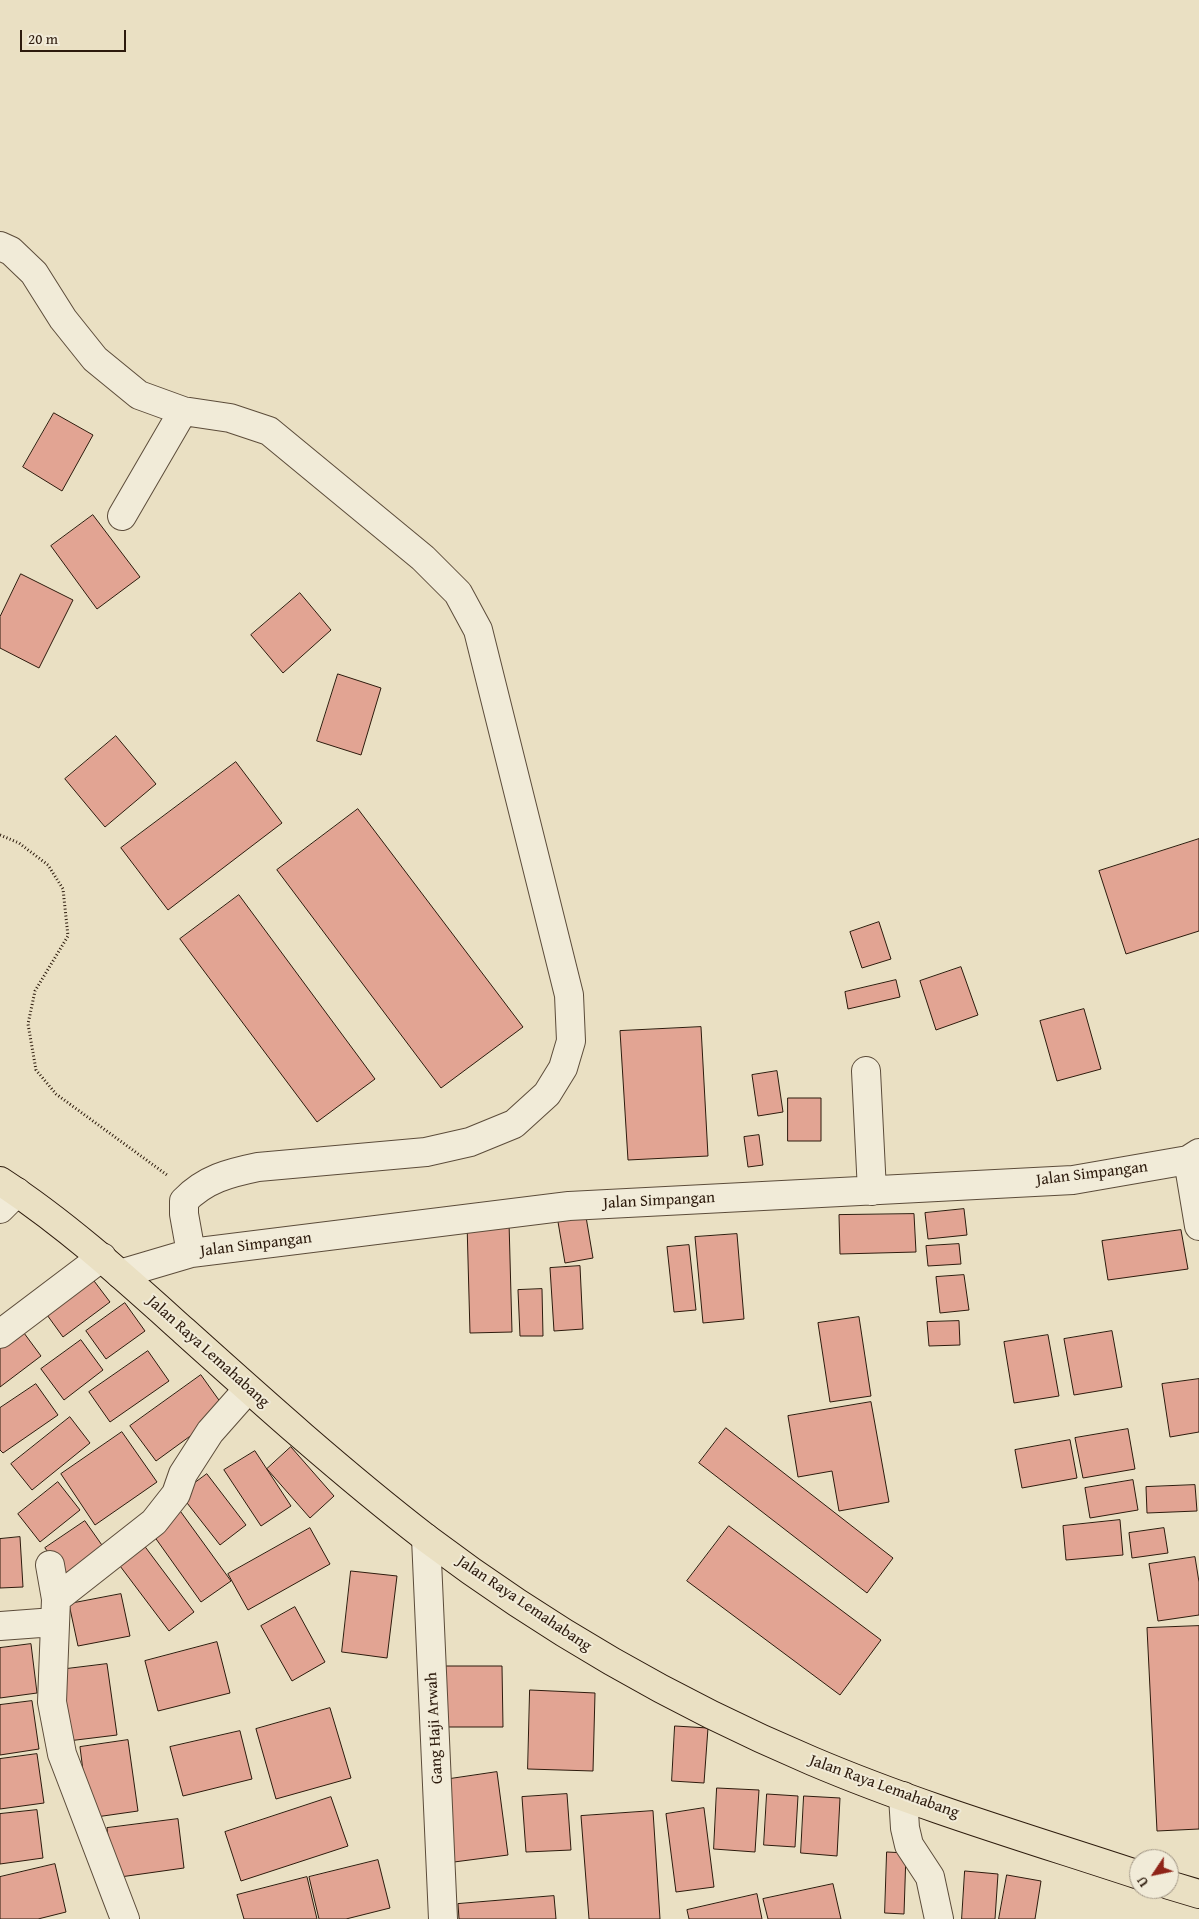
<!DOCTYPE html>
<html>
<head>
<meta charset="utf-8">
<style>
  body { margin:0 }
  #map { position:relative; width:1199px; height:1919px; overflow:hidden; background:#eae0c3; font-family:"Gentium Book Plus",serif }
  canvas { display:block }
  .north { position:absolute; left:1129px; top:1849px; width:50px; height:50px; box-sizing:border-box; background:#f1ebd8; border:1px solid #a39887; border-radius:50%; rotate:236deg; font-size:14px; font-weight:700; line-height:20px; text-align:center; color:#2d1b0d }
  .north::after { content:''; display:block; margin:auto; width:18px; height:22px; background:#8f2418; clip-path:polygon(50% 0,100% 100%,50% 72%,0 100%) }
  .scale { position:absolute; left:20px; top:30px; width:106px; height:22px; box-sizing:border-box; border:2px solid #2d1b0d; border-top:0; padding-left:6px; font-size:15px; line-height:18px; white-space:nowrap; color:#2d1b0d; -webkit-text-stroke:4px #f1ebd8; paint-order:stroke }
</style>
</head>
<body>
<div id="map">
<canvas width="1199" height="1919"></canvas>
<div class="north">U</div>
<div class="scale">20 m</div>
</div>
<script>
const g = document.querySelector('canvas').getContext('2d');
g.lineJoin = 'round';
function fill(path, color) { g.fillStyle = color; g.fill(path, 'evenodd'); }
function stroke(path, color, width, dash) { g.strokeStyle = color; g.lineWidth = width; g.lineCap = dash ? 'butt' : 'round'; g.setLineDash(dash || []); g.stroke(path); }
function label(font, color, halo, rows, align = 'center') {
  g.font = font + ' "Gentium Book Plus",serif'; g.lineWidth = 4; g.setLineDash([]); g.textBaseline = 'middle'; g.strokeStyle = halo; g.fillStyle = color; for (const [text, x, y, turn = 0] of rows) {
    g.save(); g.translate(x, y); g.rotate((+turn || 0) * Math.PI / 180); g.textAlign = isNaN(turn) ? turn : align; if (halo) g.strokeText(text, 0, 0); g.fillText(text, 0, 0); g.restore();
  }
}
const building = new Path2D(`
  M54,413L93,435L62,491L23,467Z
  M93,515L140,577L97,609L51,546Z
  M21,574L73,600L39,668L0,648V617Z
  M300,593L331,630L283,673L251,635Z
  M338,674L381,688L361,755L317,741Z
  M116,736L156,784L105,827L65,779Z
  M236,762L282,823L168,910L121,848Z
  M358,809L523,1027L441,1088L277,870Z
  M1199,839V931L1126,954L1099,871Z
  M239,895L375,1079L317,1122L180,939Z
  M879,922L891,959L862,968L850,932Z
  M961,967L978,1015L936,1030L920,981Z
  M896,980L900,997L848,1009L845,992Z
  M1084,1009L1101,1069L1057,1081L1040,1021Z
  M701,1027L708,1156L628,1160L620,1031Z
  M777,1071L783,1112L758,1116L752,1075Z
  M788,1098H821V1141H788Z
  M759,1135L763,1165L748,1167L744,1137Z
  M964,1209L967,1235L928,1239L925,1213Z
  M585,1211L593,1258L565,1263L557,1216Z
  M914,1214L916,1252L840,1254L839,1215Z
  M509,1222L512,1332L470,1333L467,1223Z
  M1181,1230L1188,1269L1108,1280L1102,1241Z
  M737,1234L744,1319L703,1323L695,1237Z
  M959,1244L961,1264L928,1266L926,1246Z
  M689,1245L696,1310L674,1312L667,1247Z
  M580,1266L583,1329L554,1331L550,1268Z
  M88,1273L110,1302L63,1337L42,1308Z
  M964,1275L969,1310L940,1313L936,1277Z
  M542,1289L543,1336H520L518,1290Z
  M125,1303L145,1331L106,1359L86,1331Z
  M859,1317L871,1396L830,1402L818,1323Z
  M959,1321L960,1345L929,1346L927,1322Z
  M21,1329L41,1356L0,1387V1346Z
  M1112,1331L1122,1387L1074,1395L1064,1339Z
  M1048,1335L1059,1396L1014,1403L1004,1342Z
  M81,1340L103,1370L64,1400L41,1369Z
  M148,1351L169,1381L110,1422L89,1392Z
  M201,1375L226,1410L156,1461L130,1426Z
  M1199,1379V1432L1170,1437L1162,1384Z
  M36,1384L58,1415L3,1453L0,1450V1408Z
  M871,1402L889,1502L839,1511L832,1471L798,1477L788,1416Z
  M70,1417L90,1443L32,1490L11,1464Z
  M726,1428L893,1558L867,1593L699,1463Z
  M1128,1429L1135,1469L1083,1478L1075,1438Z
  M122,1432L157,1482L95,1525L61,1474Z
  M1070,1440L1077,1478L1022,1488L1015,1450Z
  M291,1447L334,1496L310,1518L267,1469Z
  M255,1451L291,1506L261,1526L224,1470Z
  M207,1474L246,1525L220,1545L180,1494Z
  M1133,1480L1138,1510L1090,1518L1085,1488Z
  M58,1482L80,1510L40,1542L18,1514Z
  M1195,1485L1197,1511L1147,1513L1146,1487Z
  M178,1508L231,1581L201,1602L149,1529Z
  M1120,1520L1123,1555L1066,1560L1063,1526Z
  M85,1521L104,1548L65,1576L45,1548Z
  M729,1526L881,1640L840,1695L687,1581Z
  M310,1528L330,1564L248,1610L228,1574Z
  M1164,1528L1168,1553L1132,1558L1129,1533Z
  M20,1537L23,1587L0,1588V1539Z
  M140,1540L194,1612L169,1631L114,1558Z
  M1195,1557L1199,1582V1615L1158,1621L1149,1564Z
  M351,1571L397,1576L387,1658L342,1652Z
  M121,1594L130,1636L78,1646L69,1604Z
  M295,1607L325,1662L292,1681L261,1626Z
  M1199,1626V1829L1157,1831L1147,1628Z
  M217,1642L230,1693L158,1711L145,1661Z
  M31,1644L37,1693L0,1698V1648Z
  M107,1664L117,1735L68,1741L58,1670Z
  M442,1666H502L503,1727H443Z
  M530,1690L595,1693L593,1771L528,1769Z
  M32,1701L39,1749L0,1755V1705Z
  M330,1708L351,1778L276,1799L256,1729Z
  M675,1726L708,1728L704,1783L672,1781Z
  M240,1731L252,1779L183,1796L170,1747Z
  M128,1740L138,1811L89,1818L80,1747Z
  M37,1754L44,1803L0,1809V1759Z
  M497,1772L508,1855L454,1862L443,1780Z
  M717,1788L759,1790L755,1852L714,1849Z
  M567,1794L571,1850L526,1852L522,1797Z
  M767,1794L798,1796L795,1847L764,1845Z
  M804,1796L840,1798L837,1856L801,1853Z
  M331,1797L348,1846L241,1881L225,1832Z
  M704,1808L714,1887L676,1892L666,1814Z
  M37,1810L43,1858L0,1864V1814Z
  M653,1811L660,1919H589L581,1816Z
  M178,1819L184,1868L113,1878L107,1828Z
  M887,1852L906,1853L904,1914L885,1913Z
  M378,1860L390,1908L346,1919H319L309,1877Z
  M55,1864L66,1912L38,1919H0V1877Z
  M965,1871L998,1874L995,1919H962Z
  M1007,1875L1041,1881L1035,1919H999Z
  M307,1877L317,1919H244L237,1895Z
  M833,1884L841,1919H768L763,1899Z
  M757,1894L762,1919H689L687,1910Z
  M554,1896L556,1919H459L458,1904Z`);
fill(building, '#e2a493');
stroke(building, '#2d1b0d', 1);
const minor = new Path2D(`
  M0,246L11,251L34,273L63,319L95,359L139,395L183,411L230,418L269,431L423,558L458,593L478,630L569,995L571,1041L563,1068L547,1094L514,1124L470,1142L426,1152L258,1167C229,1173 205,1179 184,1201V1214L191,1253
  M122,516L183,411
  M866,1071L872,1191
  M1188,1160L1199,1226
  M0,1209L17,1192
  M120,1274L191,1253L569,1206L1073,1180L1188,1160L1199,1153
  M0,1334L102,1257
  M426,1538L443,1919
  M50,1565L56,1599
  M0,1626L54,1622
  M903,1796L905,1828L909,1845L930,1877L939,1919
  M125,1919L62,1754L52,1702L56,1599L154,1522L176,1494L183,1474L210,1432L248,1389`);
const major = new Path2D(`
  M0,1181C66,1224 125,1278 184,1331C263,1402 342,1473 426,1538C545,1628 675,1703 812,1761C918,1806 1030,1839 1139,1875
  M1169,1885L1199,1894`);
stroke(minor, '#5c4c3a', 30);
stroke(major, '#2d1b0d', 30);
stroke(new Path2D(`
  M0,835L19,843L48,865L63,889L68,936L35,991L28,1024L36,1070L56,1094L167,1175`), '#2d1b0d', 3, [1, 2.5]);
stroke(minor, '#f1ebd8', 28);
stroke(major, '#eae0c3', 28);
label('16px', '#2d1b0d', '#f1ebd8', [
  ["Jalan Simpangan",1092,1174,-7],
  ["Jalan Simpangan",659,1201,-3],
  ["Jalan Simpangan",256,1245,-7],
  ["Jalan Raya Lemahabang",208,1352,42],
  ["Jalan Raya Lemahabang",524,1604,34],
  ["Gang Haji Arwah",435,1728,-93],
  ["Jalan Raya Lemahabang",884,1787,20]
]);
</script>
</body>
</html>
